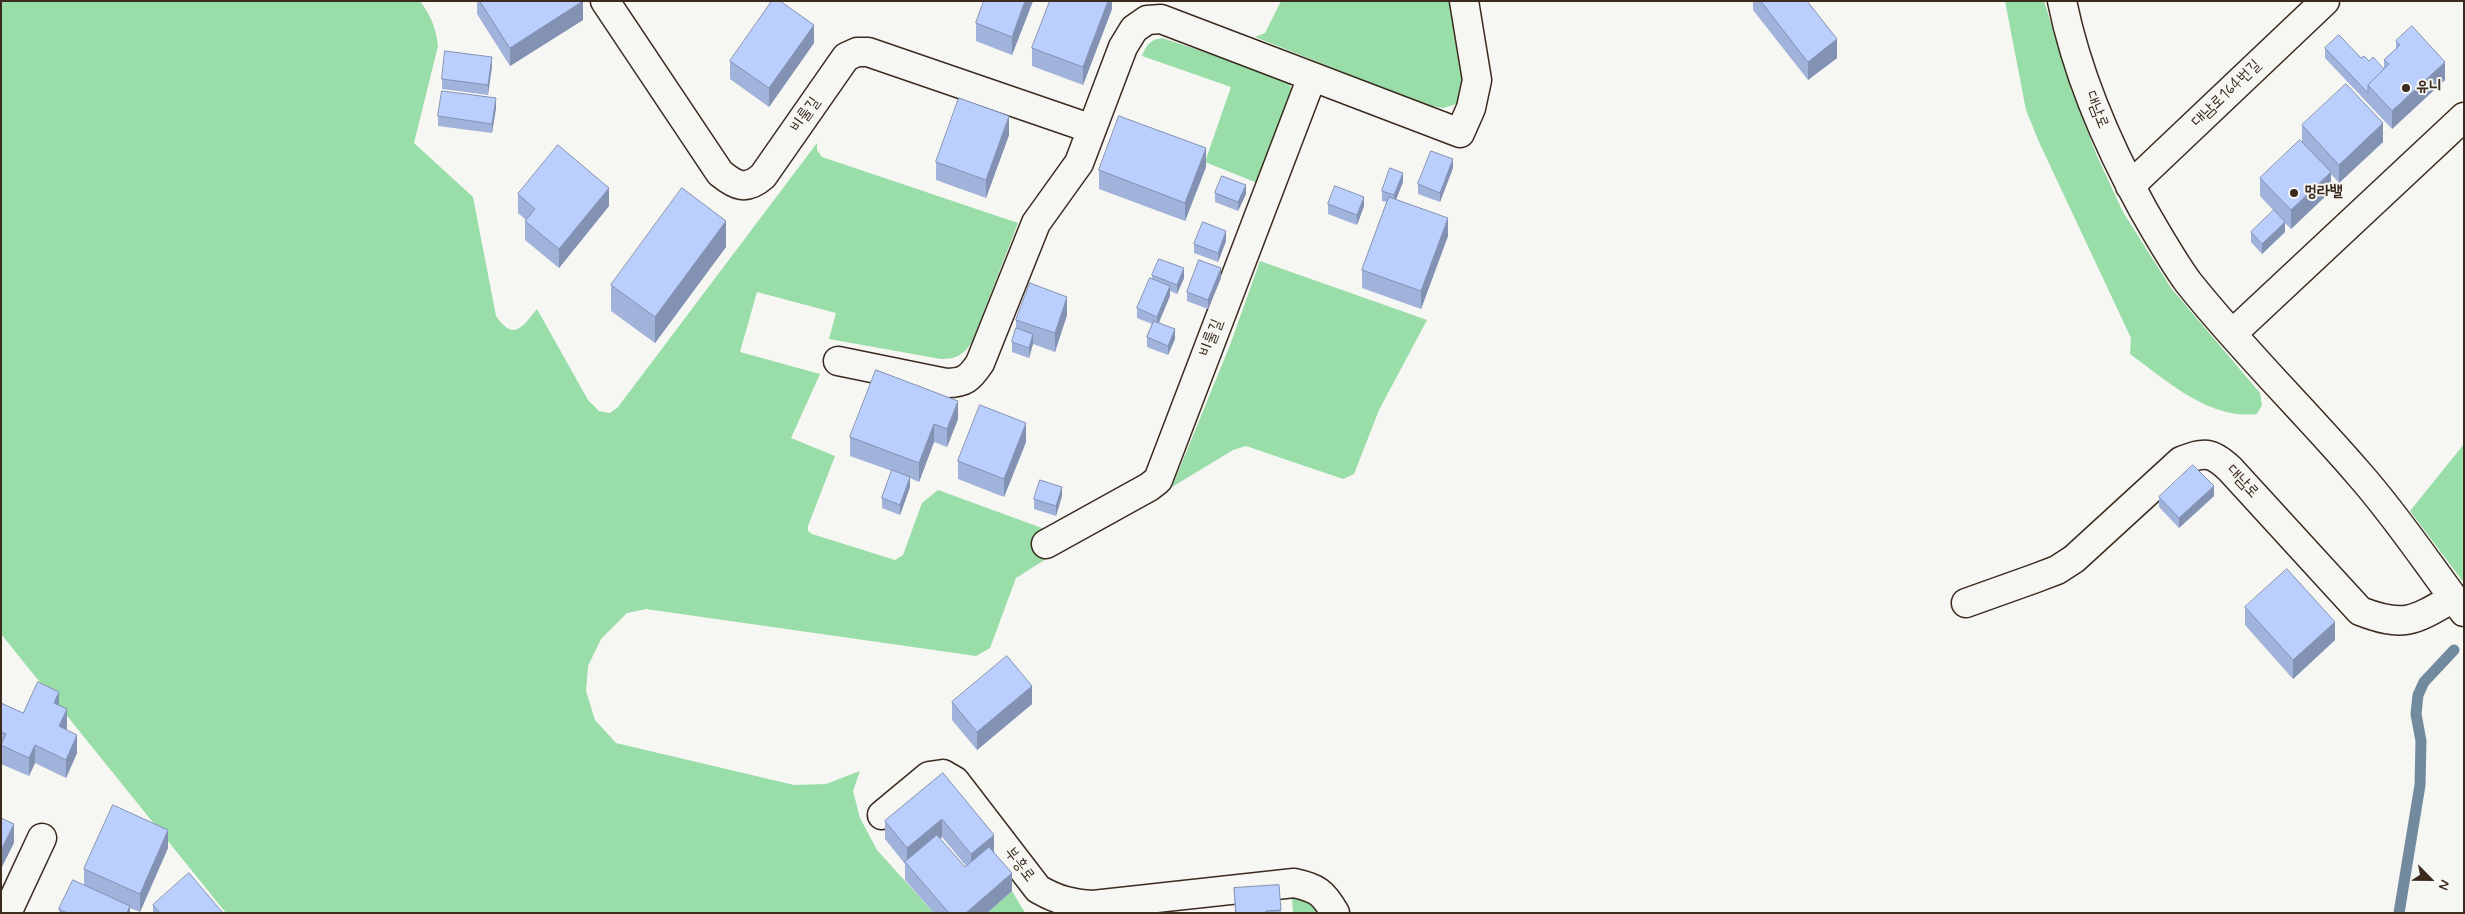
<!DOCTYPE html>
<html>
<head>
<meta charset="utf-8">
<style>
  body { margin:0 }
  #map { position:relative; width:2465px; height:914px; overflow:hidden; background:#f6f6f2; font-family:Mynerve,sans-serif }
  canvas { display:block }
  .frame { position:absolute; inset:0; border:2px solid #3b2a1e; pointer-events:none }
  .north { position:absolute; left:2405px; top:854px; width:50px; height:50px; -webkit-text-stroke:4px #f6f6f2; paint-order:stroke; rotate:113deg; font-size:14px; font-weight:700; line-height:20px; text-align:center; color:#3b2a1e }
  .north::after { content:''; display:block; margin:auto; width:18px; height:22px; background:#3b2a1e; clip-path:polygon(50% 0,100% 100%,50% 72%,0 100%) }
</style>
</head>
<body>
<div id="map">
<canvas width="2465" height="914"></canvas>
<div class="frame"></div>
<div class="north">N</div>
</div>
<script>
const g = document.querySelector('canvas').getContext('2d');
g.lineJoin = 'round';
function fill(path, color) { g.fillStyle = color; g.fill(path, 'evenodd'); }
function stroke(path, color, width, dash) { g.strokeStyle = color; g.lineWidth = width; g.lineCap = dash ? 'butt' : 'round'; g.setLineDash(dash || []); g.stroke(path); }
function label(font, color, halo, rows, align = 'center') {
  g.font = font + ' Mynerve,"Poor Story",sans-serif'; g.lineWidth = 4; g.setLineDash([]); g.textBaseline = 'middle'; g.strokeStyle = halo; g.fillStyle = color; for (const [text, x, y, turn = 0] of rows) {
    g.save(); g.translate(x, y); g.rotate((+turn || 0) * Math.PI / 180); g.textAlign = isNaN(turn) ? turn : align; if (halo) g.strokeText(text, 0, 0); g.fillText(text, 0, 0); g.restore();
  }
}
fill(new Path2D(`
  M1,1H420C431,16 436,28 438,46L414,143L473,197L496,316C514,342 522,327 537,309L588,400L599,411L610,413L618,407L817,143V150L822,157L1018,223L972,342C963,355 957,359 941,359L829,339L836,313L757,292L740,352L820,374L791,438L835,456L808,526V531L812,534L895,560L903,555L922,503L938,490L1042,528L1036,536L1039,554L1046,559L1016,578L990,648L976,656L646,609L627,613L601,639L588,666L586,691L595,720L616,743L794,785L826,784L860,771L853,791L860,818L877,850L934,913H226L1,634Z
  M1281,1H1454C1459,35 1473,73 1456,104L1443,108L1426,105L1255,37L1265,33Z
  M2005,1H2044L2072,91L2097,156L2123,212L2171,288L2260,393L2262,405L2257,414C2209,420 2166,380 2130,354L2131,338L2039,142L2026,110Z
  M1162,38L1284,78L1290,84L1292,96L1257,188L1255,182L1205,162L1231,87L1142,56C1146,45 1150,40 1162,38Z
  M1260,261L1427,320L1379,410L1354,474L1343,479L1246,446L1233,450L1172,487L1230,345Z
  M2464,444V583L2410,511Z
  M1012,891L1025,913H987Z
  M1292,898L1305,899L1323,913H1293Z`), '#99dda9');
stroke(new Path2D(`
  M2399,913L2420,785L2421,741L2416,714L2418,695L2424,682L2454,650`), '#728a9e', 11);
const minor = new Path2D(`
  M605,1L720,173C736,186 746,191 763,176L846,57L857,52H868L1092,129
  M2062,1C2077,75 2108,146 2144,211C2158,235 2172,260 2188,282C2241,349 2303,409 2359,474C2398,518 2429,566 2464,612
  M2130,186L2325,1
  M2232,334L2464,117
  M838,361L946,383C965,383 970,378 980,363L1036,223L1079,163L1123,47L1134,29L1147,20L1161,19L1460,133L1471,108L1477,80L1464,1
  M1046,544L1149,487L1158,480L1312,77
  M1966,603L2036,578L2057,570L2074,559L2181,461C2204,452 2211,451 2230,469L2360,611C2404,628 2414,621 2453,598
  M882,815L929,776L943,774L955,781L1038,889C1057,900 1072,904 1093,905L1294,883C1317,888 1323,892 1335,913
  M7,913L42,838`);
stroke(minor, '#3b2a1e', 31);
stroke(minor, '#f6f6f2', 28);
fill(new Path2D(`
  M477,1H583V20L510,66L477,14Z
  M1033,1L1012,55L976,41V23Z
  M1112,1V9L1083,85L1032,66V48Z
  M1753,1H1807L1837,58L1808,80L1753,10Z
  M2396,41L2445,80L2392,129L2325,58V48L2369,61L2384,68V60L2396,49Z
  M814,43L769,107L730,79V61Z
  M492,66L488,95L442,89V79Z
  M496,108L492,133L438,126V116Z
  M2302,125L2383,142L2339,183L2331,174V191L2291,229L2285,223V232L2262,254L2251,242V232L2274,211L2260,196V178L2302,142Z
  M1009,135L986,198L936,180V162Z
  M1206,167L1185,221L1099,189V170Z
  M1453,168L1440,202L1418,194V184Z
  M1403,182L1396,199L1448,236L1421,309L1362,288V270L1387,202L1382,201V191Z
  M1215,193L1246,194L1238,211L1215,202Z
  M518,194L609,206L559,268L525,240V221L526,220L518,213Z
  M1328,204L1364,206L1357,225L1328,214Z
  M1226,241L1218,262L1194,253V244Z
  M726,247L655,343L611,311V285Z
  M1152,275L1184,278L1177,294L1170,291V296L1159,323L1175,339L1168,355L1147,347V337L1152,324L1137,318V308L1152,279Z
  M1221,278L1208,309L1187,301V292Z
  M1067,315L1055,352L1033,344L1029,358L1012,352V342L1016,328V320Z
  M958,419L947,447L934,442L919,482L910,478V487L900,515L882,508V498L892,471L850,456V437Z
  M1026,442L1004,497L958,479V461Z
  M1062,496L1056,516L1034,509V499Z
  M2214,496L2179,528L2159,507V497Z
  M2245,607L2335,640L2293,679L2245,625Z
  M952,702L1032,704L977,750L952,720Z
  M1,703L23,713L59,706L67,728L66,730L77,753L66,778L35,763L29,776L1,764Z
  M943,773L994,852L1012,891L987,913H934L905,880V864L885,839V821ZM942,837L966,866L965,867L940,839Z
  M168,848L140,912L130,908V913H59V909L84,885V869Z
  M1279,885L1281,913H1235L1234,888Z
  M153,905L223,913H153Z`), '#a1b2db');
fill(new Path2D(`
  M583,1V20L510,66V48Z
  M1025,1H1033L1012,55V37Z
  M1108,1H1112V9L1083,85V67Z
  M814,25V43L769,107V88Z
  M1837,39V58L1808,80V62Z
  M492,57V66L488,95V85Z
  M2445,62V80L2392,129V111Z
  M496,98V108L492,133V124Z
  M1009,116V135L986,198V180Z
  M2383,123V142L2339,183V165Z
  M1206,148V167L1185,221V203Z
  M1453,159V168L1440,202V193Z
  M2331,172V191L2291,229V210Z
  M1403,173V182L1394,205V195Z
  M1246,185V194L1238,211V202Z
  M609,188V206L559,268V249Z
  M1364,197V206L1357,225V215Z
  M1448,218V236L1421,309V291Z
  M726,221V247L655,343V317Z
  M2285,222V232L2262,254V244Z
  M1226,231V241L1218,262V253Z
  M1184,268V278L1177,294V285Z
  M1221,268V278L1208,309V300Z
  M1170,286V296L1157,326V317Z
  M1067,297V315L1055,352V333Z
  M1175,329V339L1168,355V346Z
  M1033,334V344L1029,358V348Z
  M958,401V419L947,447V429Z
  M1026,423V442L1004,497V479Z
  M934,424V442L919,482V463Z
  M910,477V487L900,515V505Z
  M2214,486V496L2179,528V518Z
  M1062,487V496L1056,516V506Z
  M2335,622V640L2293,679V660Z
  M1032,686V704L977,750V732Z
  M59,692V710L54,703Z
  M67,709V728L59,744V726Z
  M77,735V753L66,778V760Z
  M35,745V763L29,776V758Z
  M942,819V837L908,866L907,864V848Z
  M14,824V843L1,869V850Z
  M168,830V848L140,912V894Z
  M994,835V854L971,872V854Z
  M1012,873V891L987,913H966Z
  M130,906V913H127Z`), '#8391b2');
const building = new Path2D(`
  M480,1H583L510,48Z
  M772,1H780L814,25L769,88L730,61Z
  M984,1H1025L1012,37L976,23Z
  M1050,1H1108L1083,67L1032,48Z
  M1761,1H1807L1837,39L1808,62Z
  M2412,26L2445,62L2392,111L2368,85L2389,64L2384,60L2400,45L2396,41Z
  M2339,35L2361,58L2364,56L2369,61L2373,57L2384,69L2368,85V93L2325,48Z
  M445,51L492,57L488,85L442,79Z
  M2346,84L2383,123L2339,165L2302,125Z
  M442,91L496,98L492,124L438,116Z
  M959,98L1009,116L986,180L936,162Z
  M1119,116L1206,148L1185,203L1099,170Z
  M2300,140L2331,172L2291,210L2260,178Z
  M558,145L609,188L559,249L525,221L535,209L518,194Z
  M1431,151L1453,159L1440,193L1418,184Z
  M1390,168L1403,173L1394,195L1382,191Z
  M1222,176L1246,185L1238,202L1215,193Z
  M1335,186L1364,197L1357,215L1328,204Z
  M682,188L726,221L655,317L611,285Z
  M1389,197L1448,218L1421,291L1362,270Z
  M2274,210L2285,222L2262,244L2251,232Z
  M1203,222L1226,231L1218,253L1194,244Z
  M1159,259L1184,268L1177,285L1152,275Z
  M1199,260L1221,268L1208,300L1187,292Z
  M1150,278L1170,286L1157,317L1137,308Z
  M1030,283L1067,297L1055,333L1016,320Z
  M1154,321L1175,329L1168,346L1147,337Z
  M1016,328L1033,334L1029,348L1012,342Z
  M876,370L958,401L947,429L934,424L919,463L850,437Z
  M980,405L1026,423L1004,479L958,461Z
  M2193,465L2214,486L2179,518L2159,497Z
  M892,470L910,477L900,505L882,498Z
  M1040,480L1062,487L1056,506L1034,499Z
  M2287,569L2335,622L2293,660L2245,607Z
  M1007,656L1032,686L977,732L952,702Z
  M38,682L59,692L54,703L67,709L59,726L77,735L66,760L35,745L29,758L1,745L6,734L1,732V703L23,713Z
  M943,773L994,835L971,854L942,819L907,848L885,821Z
  M113,805L168,830L140,894L84,869Z
  M1,818L14,824L1,850Z
  M937,835L965,867L989,847L1012,873L966,913H949L905,862Z
  M189,873L223,913H160L153,905Z
  M73,880L130,906L127,913H67L59,909Z
  M1279,885L1281,910L1266,911V913H1236L1234,888Z`);
fill(building, '#bbcfff');
stroke(building, '#8391b2', 1);
for (const [x, y, r, color] of [
  [2406,88,5,"#3b2a1e"],
  [2294,193,5,"#3b2a1e"]
]) { const dot = new Path2D(); dot.arc(x, y, r, 0, 2 * Math.PI); g.fillStyle = color; g.fill(dot); stroke(dot, '#f6f6f2', 2); }
label('bold 16px', '#3b2a1e', '#f6f6f2', [
  ["유니",2416,88],
  ["멍라밸",2304,193]
], 'left');
label('16px', '#3b2a1e', '#f6f6f2', [
  ["대남로164번길",2227,94,-44],
  ["대남로",2096,110,69],
  ["비룰길",806,115,-55],
  ["비룰길",1212,338,-69],
  ["대남로",2242,482,47],
  ["부흥로",1019,865,52]
]);
</script>
</body>
</html>
